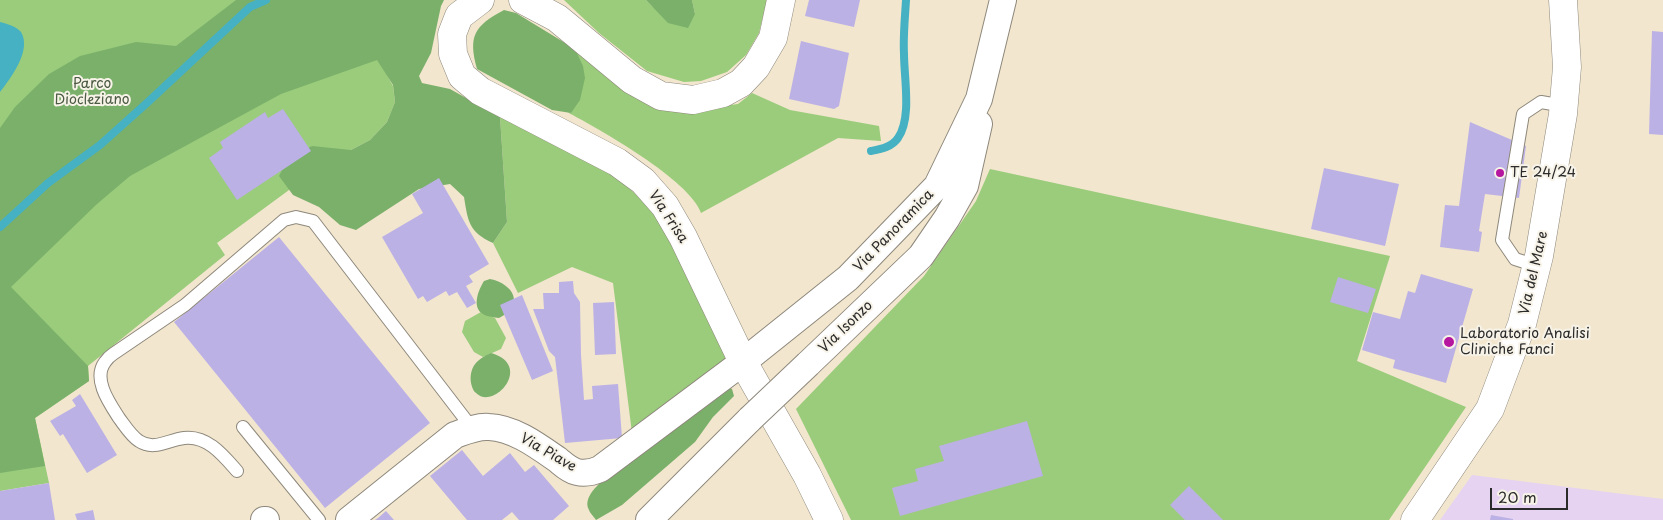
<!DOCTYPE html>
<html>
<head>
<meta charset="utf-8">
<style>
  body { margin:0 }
  #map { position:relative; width:1663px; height:520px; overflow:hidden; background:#f2e6ce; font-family:"Playpen Sans",sans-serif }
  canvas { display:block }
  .scale { position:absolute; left:1490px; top:488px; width:78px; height:22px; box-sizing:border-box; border:2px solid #2b2b2b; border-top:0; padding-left:6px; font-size:15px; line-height:18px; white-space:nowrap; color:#2b2b2b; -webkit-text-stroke:4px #f7f3e8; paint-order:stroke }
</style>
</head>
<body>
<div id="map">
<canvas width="1663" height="520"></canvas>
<div class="scale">20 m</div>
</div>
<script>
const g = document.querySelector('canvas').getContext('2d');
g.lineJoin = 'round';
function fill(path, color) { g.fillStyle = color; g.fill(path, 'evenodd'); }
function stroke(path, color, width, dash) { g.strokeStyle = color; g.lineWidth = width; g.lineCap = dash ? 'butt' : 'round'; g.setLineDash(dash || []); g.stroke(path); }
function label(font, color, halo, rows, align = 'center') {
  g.font = font + ' "Playpen Sans",sans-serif'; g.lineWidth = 4; g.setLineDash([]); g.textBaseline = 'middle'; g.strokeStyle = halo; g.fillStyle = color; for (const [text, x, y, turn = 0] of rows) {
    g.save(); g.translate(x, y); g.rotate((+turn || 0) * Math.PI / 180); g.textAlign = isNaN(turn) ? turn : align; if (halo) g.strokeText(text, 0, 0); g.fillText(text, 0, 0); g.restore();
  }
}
fill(new Path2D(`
  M1472,475L1663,499V520H1440Z`), '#e5d3f1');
fill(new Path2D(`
  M0,0H420L387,75L393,86L395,102L387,122L370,140L351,150L289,190L217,243L225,255L88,366L89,381L35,418L49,483L0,491Z
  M564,0H646L653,7L695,14L692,0H767L759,33L746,55L727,72L701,81L684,82L647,71L599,33Z
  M575,49L701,109L738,104L752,93L790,110L879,126L881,141L838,138L701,213C690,180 599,129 567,112L571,113Z
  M500,117L609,171L645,202L664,228L728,358L632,433L613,283L572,267L518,293L493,243L507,222Z
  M990,169L1390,256L1357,361L1466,407L1389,520H851L796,409L924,276L976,201Z
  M481,312L495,318L506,338L501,349L483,357L474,352L462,332L465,321Z`), '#9acc7b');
fill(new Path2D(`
  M236,0H444L441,6L431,53L419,76L422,83L450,89L500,117L507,222L493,243C469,232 468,222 464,197L450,184L419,189L356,230L340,225L319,207L293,195L279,176L288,158L312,146L351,150L370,140L387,122L395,102L393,85L377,60L281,94L130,176L97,204L11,287L88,366L89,381L35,418L45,466L0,473V128L15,107L49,74L80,56L136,42L176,46Z
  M646,0H692L695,14L688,28L668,23Z
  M504,10L516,13L575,49L583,66L585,78L580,100L571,113L552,110L477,69C468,36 474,26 504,10Z
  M490,279C514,284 525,305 499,318C494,317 487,317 483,314C471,307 479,289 484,281Z
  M491,353C534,365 494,411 476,393C473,391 472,387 471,383C469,367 477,359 491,353Z
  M727,386L732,389L734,396L713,417L695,442L622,505L596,520C594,517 590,513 589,510C582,497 600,483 608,476Z`), '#7bb06b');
fill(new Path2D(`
  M0,22C7,24 16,26 21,32C32,50 11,78 0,92Z`), '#45b1c2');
stroke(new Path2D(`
  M871,151C881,149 892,147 898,138C912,118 904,78 904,54C903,36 905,18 906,0
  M0,227L48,183L100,145L148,102L250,7L266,0`), '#45b1c2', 8);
fill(new Path2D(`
  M809,0H860L854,27L805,16Z
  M1652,31L1663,32V135L1649,134Z
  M801,41L849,53L839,106L834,109L789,99Z
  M283,109L311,151L237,200L209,158L223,148L220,142L265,112L268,118Z
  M1470,122L1526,146L1519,198L1485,194L1479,231L1482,232L1479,252L1440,247L1445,205L1459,206Z
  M1324,168L1399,184L1385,246L1311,229Z
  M439,178L489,264L469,276L473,282L466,286L476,303L467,308L457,292L449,296L446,291L427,302L423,296L418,299L382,237L423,213L412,194Z
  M279,237L430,423L325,508L174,322Z
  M1421,274L1473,289L1446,383L1393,368L1395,360L1362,350L1373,312L1400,319L1408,291L1415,293Z
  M1338,277L1376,289L1368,313L1330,302Z
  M573,281L574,293L580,302L581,355L584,400L593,399L592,386L618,384L622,438L565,443L555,357L549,351L533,309H544L543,293H559V282Z
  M522,295L553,371L532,380L500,305Z
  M614,302L616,354L595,355L593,303Z
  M80,394L117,455L87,473L63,434L60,436L50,421L76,406L72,400Z
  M1027,421L1043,476L900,516L892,488L918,481L915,469L944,461L939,446Z
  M462,450L483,476L510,453L525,472L534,465L569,506L553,520H519L512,512L502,520H467L430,476Z
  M49,483L55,520H0V491Z
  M1189,486L1223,520H1185L1170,505Z
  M93,510L95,520H77L75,514Z
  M386,511L394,520H375L378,518Z
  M1491,515L1513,519V520H1490Z`), '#bcb1e5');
const service = new Path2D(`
  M1537,266L1515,259L1502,240L1523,114L1541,102L1564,106
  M243,427L319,520
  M237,471C223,455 207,435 184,438C168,440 154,451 139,441C131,436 125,426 119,418C110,404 92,379 105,362C107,359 110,356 113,354L185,305L284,220L296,217L313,221L472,428`);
const minor = new Path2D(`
  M808,364L921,256L947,218L965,186L979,124
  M264,520H266
  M349,520L455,435C466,431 477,426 489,427C514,428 538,446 558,460C564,465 569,470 577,472C585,474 593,472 600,469L743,362L848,278L937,186L979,99L1003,0
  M649,520L750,419`);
const tertiary = new Path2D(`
  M480,0L459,16L452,34L453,54L462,76L480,91L617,162L643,181L665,206L683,237L743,362L807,475L829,520
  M523,0L557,18L632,80L661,96L693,100L723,93L741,83L756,67L773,38L781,0
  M1415,520L1490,409L1522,324L1539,256L1563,114L1567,67L1563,0`);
stroke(service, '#8e887c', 14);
stroke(minor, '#8e887c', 28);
stroke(tertiary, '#8e887c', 29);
stroke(service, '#fff', 12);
stroke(minor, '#fff', 26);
stroke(tertiary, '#fff', 28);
const minorBridge = new Path2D(`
  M750,419L808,364`);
stroke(minorBridge, '#8e887c', 28, []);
stroke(minorBridge, '#fff', 26);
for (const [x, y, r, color] of [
  [1500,173,5,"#b5179e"],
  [1449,342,6,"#b5179e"]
]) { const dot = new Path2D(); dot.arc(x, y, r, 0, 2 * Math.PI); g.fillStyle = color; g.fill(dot); stroke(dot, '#f7f3e8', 2); }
label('14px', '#4c5b43', '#f7f3e8', [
  ["Parco",92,84],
  ["Diocleziano",92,100]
]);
label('14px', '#2b2b2b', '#f7f3e8', [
  ["TE 24/24",1510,173],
  ["Laboratorio Analisi",1460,334],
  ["Cliniche Fanci",1460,350]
], 'left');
label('14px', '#2b2b2b', '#f7f3e8', [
  ["Via Frisa",668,217,57],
  ["Via Panoramica",894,231,-46],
  ["Via del Mare",1534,273,-77],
  ["Via Isonzo",846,327,-44],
  ["Via Piave",548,453,30]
]);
</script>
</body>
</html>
